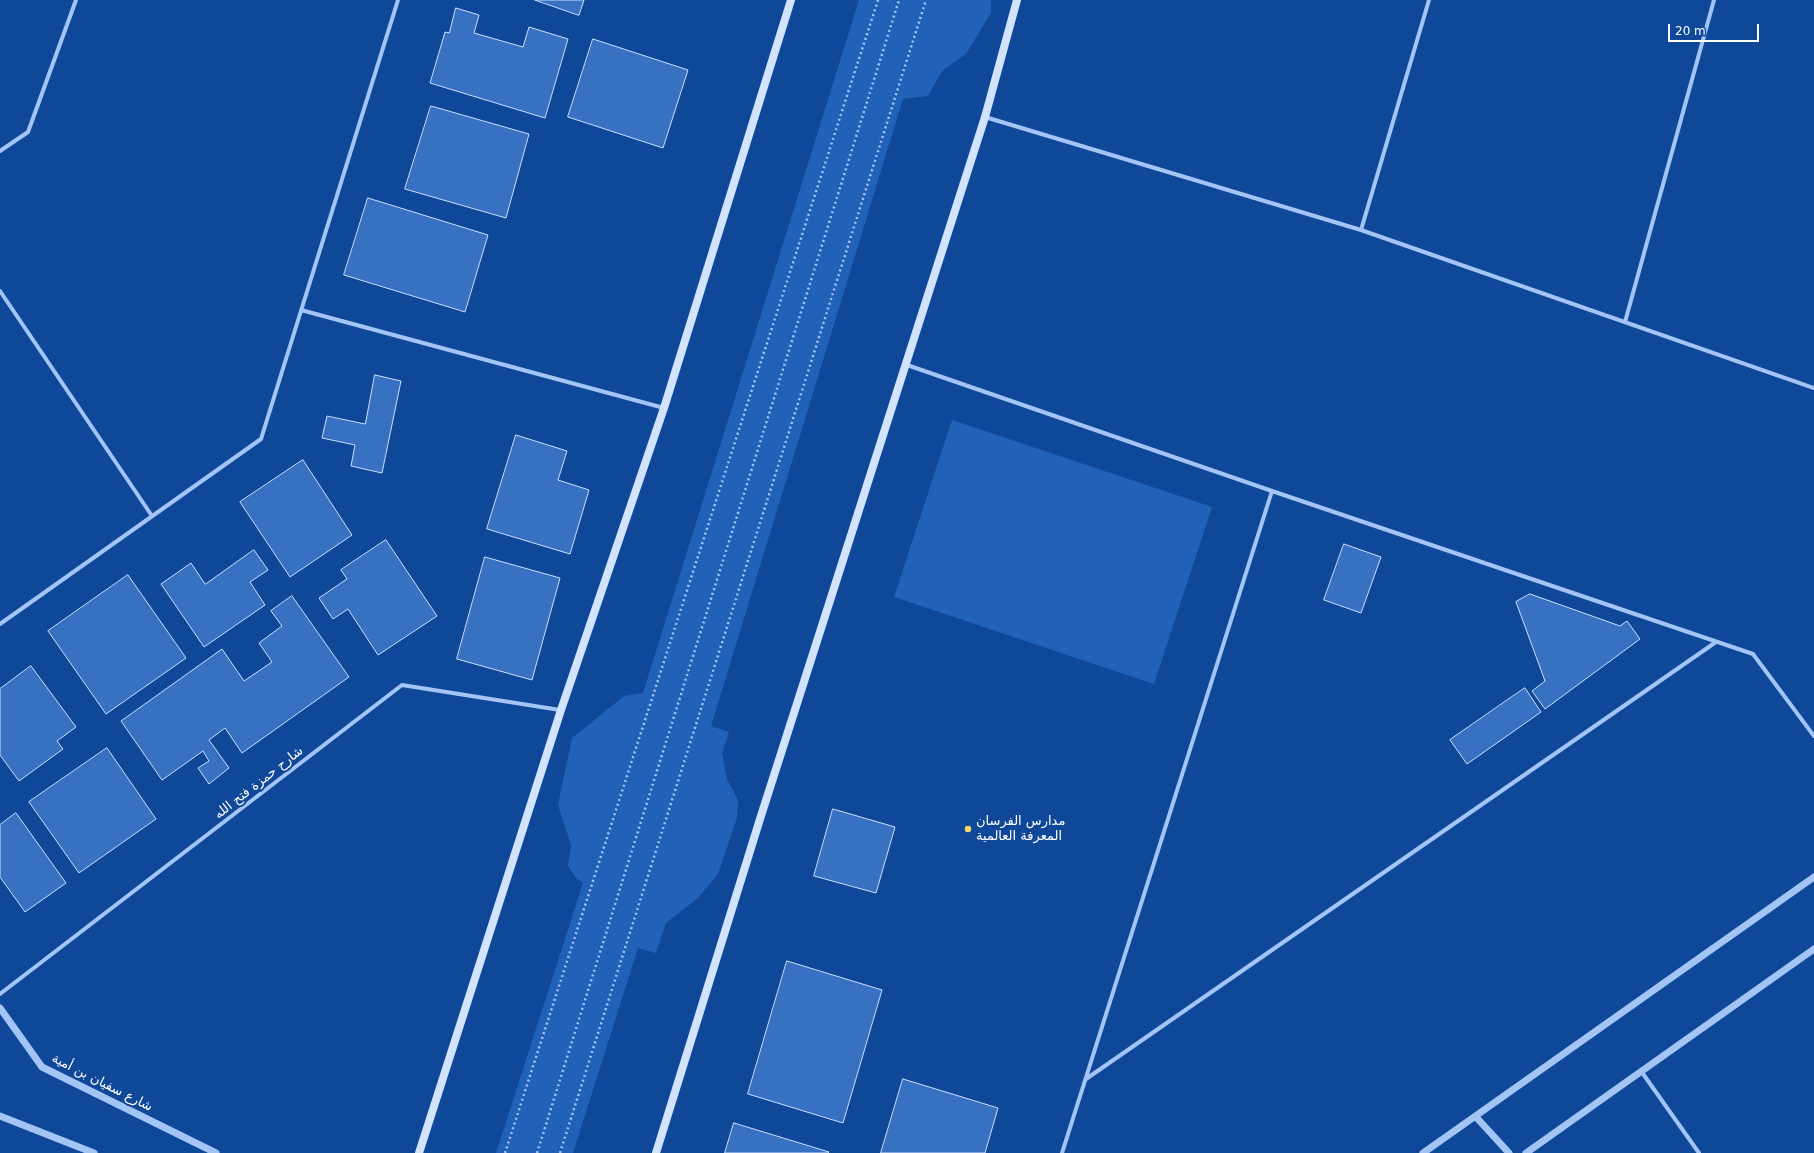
<!DOCTYPE html>
<html>
<head>
<meta charset="utf-8">
<style>
  body { margin:0 }
  #map { position:relative; width:1814px; height:1153px; overflow:hidden; background:#104899; font-family:"DejaVu Sans",sans-serif }
  canvas { display:block }
  .scale { position:absolute; left:1668px; top:24px; width:91px; height:18px; box-sizing:border-box; border:2px solid #fff; border-top:0; padding-left:5px; font-size:12px; line-height:14px; white-space:nowrap; color:#fff; -webkit-text-stroke:3px #104899; paint-order:stroke }
</style>
</head>
<body>
<div id="map">
<canvas width="1814" height="1153"></canvas>
<div class="scale">20 m</div>
</div>
<script>
const g = document.querySelector('canvas').getContext('2d');
g.lineJoin = 'round';
function fill(path, color) { g.fillStyle = color; g.fill(path, 'evenodd'); }
function stroke(path, color, width, dash) { g.strokeStyle = color; g.lineWidth = width; g.lineCap = dash ? 'butt' : 'round'; g.setLineDash(dash || []); g.stroke(path); }
function label(font, color, halo, rows, align = 'center') {
  g.font = font + ' "DejaVu Sans",Vazirmatn,sans-serif'; g.lineWidth = 4; g.setLineDash([]); g.textBaseline = 'middle'; g.strokeStyle = halo; g.fillStyle = color; for (const [text, x, y, turn = 0] of rows) {
    g.save(); g.translate(x, y); g.rotate((+turn || 0) * Math.PI / 180); g.textAlign = isNaN(turn) ? turn : align; if (halo) g.strokeText(text, 0, 0); g.fillText(text, 0, 0); g.restore();
  }
}
fill(new Path2D(`
  M859,0H991V13L966,54L942,71L928,96L903,99L711,726L729,732L722,753L727,779L738,800L737,818L718,874L698,898L666,923L656,953L638,948L573,1153H496L583,883L576,878L568,866L571,845L558,805L572,738L624,696L643,693Z
  M952,420L1212,507L1154,684L894,597Z`), '#2261b8');
const building = new Path2D(`
  M535,0H584L579,15Z
  M456,8L479,15L474,33L523,47L529,27L568,39L545,118L430,83L445,32L449,33Z
  M593,39L688,70L663,148L568,117Z
  M431,106L529,134L506,218L405,189Z
  M368,198L488,235L465,312L344,275Z
  M375,375L401,381L382,473L351,466L355,445L322,438L327,416L365,424Z
  M516,435L567,451L558,480L589,490L570,554L487,529Z
  M303,460L352,535L290,577L240,502Z
  M386,540L437,616L378,655L348,609L333,619L319,598L347,579L341,570Z
  M1344,544L1381,557L1361,613L1324,600Z
  M254,550L268,570L250,582L265,605L204,647L161,584L191,563L205,584Z
  M485,557L560,578L532,680L457,659Z
  M128,575L186,658L106,714L48,631Z
  M1530,594L1620,626L1627,621L1640,639L1545,709L1532,691L1545,681L1516,602Z
  M292,596L349,677L242,753L225,728L209,740L229,768L209,784L198,768L209,761L203,751L162,780L121,721L222,649L244,681L272,662L259,643L282,626L271,611Z
  M31,666L76,727L57,741L63,749L19,781L0,755V689Z
  M1525,688L1541,712L1467,764L1450,740Z
  M107,748L156,819L79,873L29,802Z
  M833,809L895,827L876,893L814,876Z
  M16,813L66,883L25,912L0,877V825Z
  M787,961L882,990L843,1123L748,1094Z
  M903,1079L998,1108L985,1153H881Z
  M734,1123L829,1152L828,1153H725Z`);
fill(building, '#3871c1');
stroke(building, '#cae0fe', 1);
stroke(new Path2D(`
  M505,1153L878,0
  M537,1153L899,0
  M560,1153L926,0`), '#a2c5f5', 2.5, [2, 3]);
stroke(new Path2D(`
  M985,117L1361,230L1814,388
  M0,151L28,132L76,0
  M1361,230L1429,0
  M0,291L152,516
  M301,310L664,408
  M1625,322L1714,0
  M907,365L1272,491L1753,654L1814,736
  M0,624L261,439L398,0
  M0,994L402,685L560,710
  M1641,1071L1699,1153
  M1086,1079L1716,642
  M1062,1153L1272,491`), '#a2c5f5', 4);
stroke(new Path2D(`
  M0,1008L42,1067L216,1153
  M0,1116L94,1153
  M1476,1117L1509,1153
  M1423,1153L1814,877
  M1526,1153L1814,949`), '#a2c5f5', 7);
stroke(new Path2D(`
  M419,1153L561,710L664,408L791,0
  M656,1153L760,819L985,117L1017,0`), '#d2e3fd', 8);
for (const [x, y, r, color] of [
  [968,829,4,"#ffd765"]
]) { const dot = new Path2D(); dot.arc(x, y, r, 0, 2 * Math.PI); g.fillStyle = color; g.fill(dot); stroke(dot, '#104899', 1.5); }
label('13px', '#fff', '#104899', [
  ["شارح حمزة فتح الله",259,783,-38],
  ["شارع سفيان بن أمية",102,1083,27]
]);
label('13px', '#fff', '#104899', [
  ["مدارس الفرسان",976,822],
  ["المعرفة العالمية",976,837]
], 'left');
</script>
</body>
</html>
